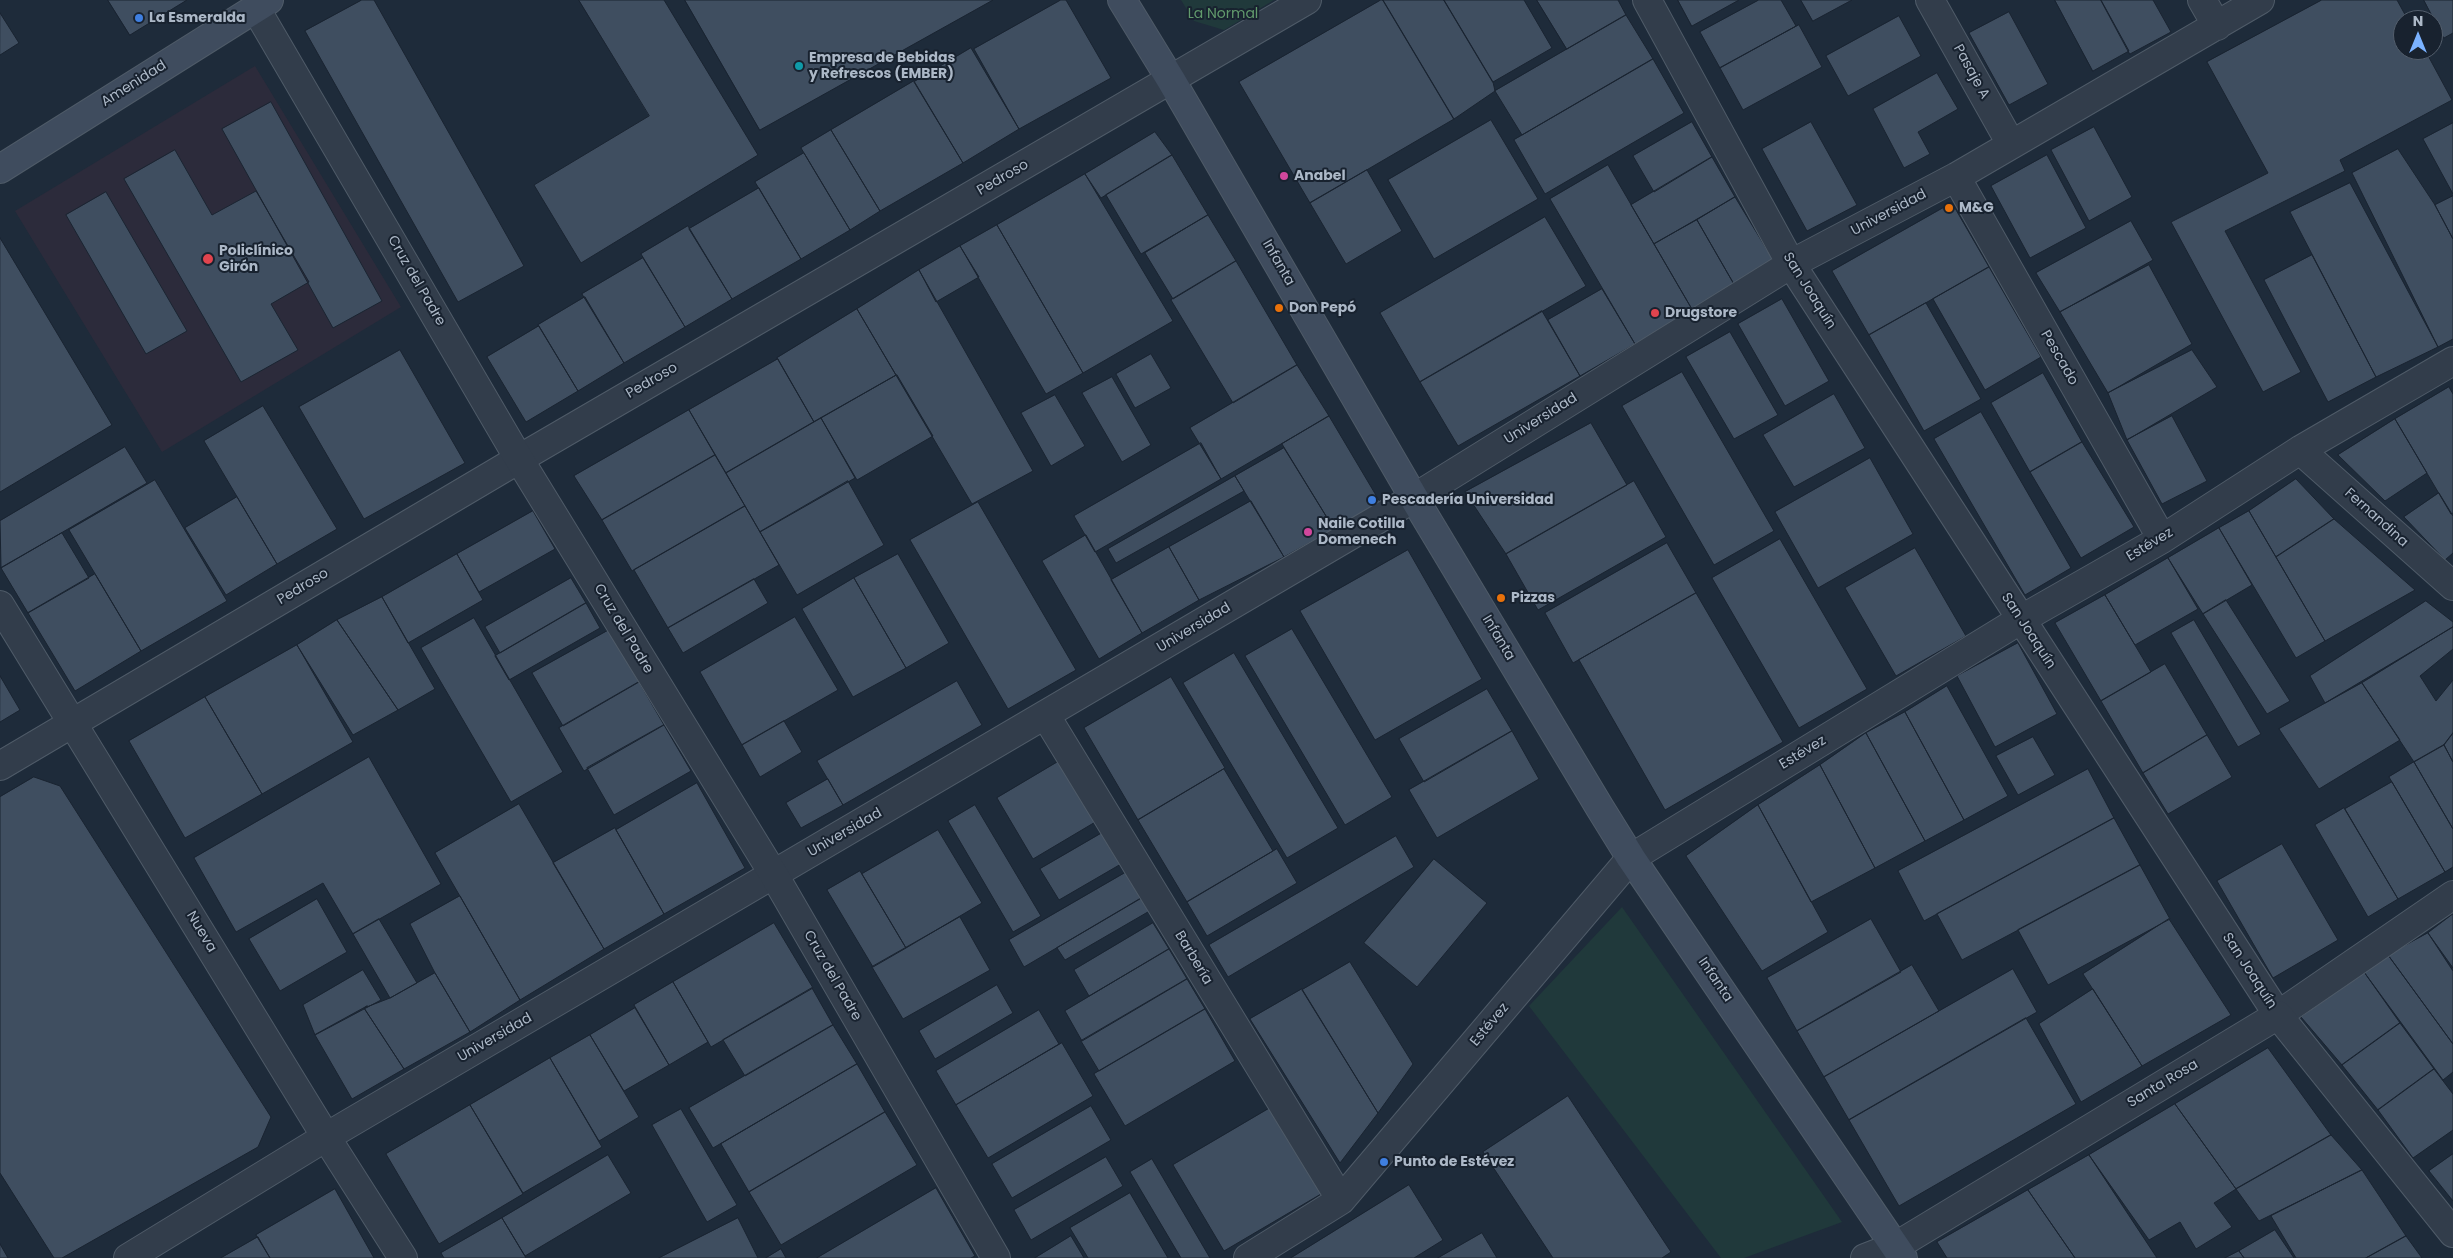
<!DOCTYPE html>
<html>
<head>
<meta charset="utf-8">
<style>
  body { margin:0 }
  #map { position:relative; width:2453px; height:1258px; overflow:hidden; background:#1e2b3a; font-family:Poppins,sans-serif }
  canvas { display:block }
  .north { position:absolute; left:2393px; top:10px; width:50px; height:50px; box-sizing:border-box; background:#18222f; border:1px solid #535e6c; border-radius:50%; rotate:0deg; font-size:14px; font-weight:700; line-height:20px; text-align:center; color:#acb8c7 }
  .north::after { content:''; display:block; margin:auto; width:18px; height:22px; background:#7ab2ff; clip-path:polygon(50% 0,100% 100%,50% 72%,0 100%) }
</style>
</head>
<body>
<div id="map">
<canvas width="2453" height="1258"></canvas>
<div class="north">N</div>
</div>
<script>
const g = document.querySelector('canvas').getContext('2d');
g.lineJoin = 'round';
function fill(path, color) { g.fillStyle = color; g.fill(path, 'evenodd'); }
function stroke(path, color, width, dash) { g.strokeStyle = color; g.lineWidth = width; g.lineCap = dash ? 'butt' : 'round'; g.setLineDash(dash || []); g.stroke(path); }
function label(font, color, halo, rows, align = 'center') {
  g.font = font + ' Poppins,sans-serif'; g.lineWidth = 4; g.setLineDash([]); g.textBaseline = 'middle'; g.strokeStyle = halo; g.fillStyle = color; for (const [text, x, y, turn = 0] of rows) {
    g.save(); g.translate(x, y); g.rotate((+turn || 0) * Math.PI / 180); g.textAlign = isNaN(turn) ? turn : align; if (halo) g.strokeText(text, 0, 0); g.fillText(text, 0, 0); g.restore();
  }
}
fill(new Path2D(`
  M255,66L401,307L162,452L15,211Z`), '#2c2b3b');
fill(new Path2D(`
  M1181,0H1274L1224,30L1194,21Z
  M1622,907L1842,1222L1744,1258H1721L1529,1006Z`), '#20393b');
const building = new Path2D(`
  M108,0H187L130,35Z
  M362,0H374L524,266L458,302L305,31Z
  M579,0H664L758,155L581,263L534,185L649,116Z
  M685,0H993L760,130Z
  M1061,0H1066L1111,78L1019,129L974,49Z
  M1381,0H1383L1454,119L1310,203L1239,82Z
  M1383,0H1444L1493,82L1495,91L1454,119Z
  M1444,0H1524L1552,48L1493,82Z
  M1537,0H1618L1626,15L1567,49Z
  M1678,0H1739L1692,26Z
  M1759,0H1781L1796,26L1720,68L1700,32Z
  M1801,0H1852L1813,21Z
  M2055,0H2101L2129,51L2093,71Z
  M2101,0H2153L2171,32L2130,54Z
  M2322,0H2397L2408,20H2403V50H2425L2452,100L2340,160L2345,171L2225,231L2301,372L2263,392L2171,222L2268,173L2207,62Z
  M2424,0H2453V33L2444,38Z
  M2009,12L2048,84L2009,105L1969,33Z
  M0,13L19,43L0,55Z
  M1626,15L1653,59L1522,135L1495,91Z
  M1899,16L1921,56L1848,96L1826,56Z
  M1799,25L1822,67L1743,110L1720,68Z
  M971,48L1019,129L963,163L914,82Z
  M1653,59L1684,113L1545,194L1514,140Z
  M1937,73L1958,109L1918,132L1930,154L1904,168L1873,109Z
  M914,81L963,163L880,211L831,130Z
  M271,102L382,301L333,328L222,129Z
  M1491,120L1538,199L1434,259L1388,180Z
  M1692,122L1712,157L1654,192L1633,156Z
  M1811,122L1857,205L1807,231L1762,149Z
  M2453,123V194L2423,139Z
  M2094,127L2132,197L2089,221L2051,150Z
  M831,130L880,211L850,230L801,148Z
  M1155,132L1172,155L1101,198L1085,174Z
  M2398,149L2435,205L2453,239V339L2438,347L2352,173Z
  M175,150L212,215L256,191L309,282L271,304L298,350L241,382L124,179Z
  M804,153L850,230L801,259L755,182Z
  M1172,155L1208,215L1141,254L1106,195Z
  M2047,155L2086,228L2030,258L1991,186Z
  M1712,157L1735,197L1654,244L1631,205Z
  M1608,165L1693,311L1635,344L1550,199Z
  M1367,170L1402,231L1346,264L1310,203Z
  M1085,174L1173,321L1083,373L997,225Z
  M2350,183L2438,347L2376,377L2290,212Z
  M759,188L801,259L732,299L689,229Z
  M106,192L187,331L146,354L66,215Z
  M2453,196V239L2435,205Z
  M1735,197L1775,263L1735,286L1697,220Z
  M1952,203L1989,267L1869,335L1832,271Z
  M1208,215L1236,261L1173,299L1145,253Z
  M1545,217L1586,286L1420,382L1380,313Z
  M1697,220L1735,286L1693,311L1654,244Z
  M2131,221L2153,260L2060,312L2036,273Z
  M997,225L1083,373L1046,394L960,246Z
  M688,226L732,299L685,327L641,254Z
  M0,238L112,425L0,492Z
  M960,246L979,277L936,302L919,270Z
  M2312,255L2376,377L2328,402L2264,280Z
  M643,258L685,327L624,363L582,294Z
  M1236,261L1297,365L1233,403L1171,300Z
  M2149,265L2192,344L2108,393L2060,312Z
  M1989,267L2041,357L1985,390L1933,299Z
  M919,270L1033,471L972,504L857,309Z
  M1602,289L1635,344L1580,376L1548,320Z
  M585,297L624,363L578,391L538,325Z
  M1782,299L1829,381L1785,406L1738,324Z
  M1926,303L1981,399L1924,431L1869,335Z
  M857,309L896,375L814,422L777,358Z
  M1542,311L1580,376L1458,446L1420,382Z
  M539,326L578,391L526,422L487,357Z
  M1730,332L1778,415L1734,439L1686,357Z
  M400,350L465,463L364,519L299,407Z
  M2192,350L2217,387L2127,440L2108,393Z
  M1151,354L1171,388L1135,408L1116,374Z
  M778,359L814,422L726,473L689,410Z
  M1297,365L1329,416L1221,479L1190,428Z
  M1682,372L1774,531L1714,565L1622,406Z
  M2043,373L2082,442L2030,472L1991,403Z
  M897,375L933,436L857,480L821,418Z
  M1112,377L1151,445L1122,462L1082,393Z
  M2449,387L2453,394V513L2451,514L2395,419Z
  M1834,394L1865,448L1794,487L1763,435Z
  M1055,395L1085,446L1051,466L1021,413Z
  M263,406L337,529L277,564L204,441Z
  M689,410L715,455L602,520L574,476Z
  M1981,412L2071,568L2025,595L1934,439Z
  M1329,416L1380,502L1334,529L1282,444Z
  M2172,416L2207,481L2162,504L2127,440Z
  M821,418L855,478L760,532L726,473Z
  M2395,419L2427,473L2385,501L2338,455Z
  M1591,423L1627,485L1506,554L1465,492Z
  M2082,442L2134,527L2081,558L2030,472Z
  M1201,443L1221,479L1095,552L1074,516Z
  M125,447L147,483L1,568L0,521Z
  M1284,448L1334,529L1284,557L1235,476Z
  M715,455L745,506L632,571L602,520Z
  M1870,458L1913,534L1818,588L1775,512Z
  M1235,476L1244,491L1116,563L1108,549Z
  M2296,479L2334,519L2276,557L2249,511Z
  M155,480L227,601L141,651L69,530Z
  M848,481L884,545L797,595L760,532Z
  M1634,481L1666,537L1538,610L1506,554Z
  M2439,493L2453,516V553L2445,560L2404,517Z
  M237,497L277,564L226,595L185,528Z
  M1251,501L1284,557L1199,600L1169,547Z
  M978,502L1076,670L1008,709L910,540Z
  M745,506L779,565L668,628L634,570Z
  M533,511L555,549L479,592L457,554Z
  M2249,511L2325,641L2296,658L2219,528Z
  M2334,519L2415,590L2325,641L2276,557Z
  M2219,528L2252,585L2203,614L2168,558Z
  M62,533L89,578L28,613L1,568Z
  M1086,535L1142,633L1099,659L1042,561Z
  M1780,539L1867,689L1799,728L1712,578Z
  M1667,543L1696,593L1573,663L1545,613Z
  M1169,547L1199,600L1142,633L1111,580Z
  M1915,548L1966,636L1896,676L1845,588Z
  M1408,550L1482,679L1375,740L1300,611Z
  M457,554L483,600L408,643L382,597Z
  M898,554L949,643L906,668L854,578Z
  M2168,558L2198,609L2135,645L2105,595Z
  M95,574L141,651L75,691L28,613Z
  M571,578L586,603L500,653L485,627Z
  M854,578L906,668L853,697L802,609Z
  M754,579L768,603L683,653L668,628Z
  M1696,593L1783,742L1665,810L1579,660Z
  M2105,595L2151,672L2101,701L2055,623Z
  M382,597L435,689L398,710L337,620Z
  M2226,600L2290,701L2267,714L2203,614Z
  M2426,601L2453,622V627L2325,703L2310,676Z
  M586,603L600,628L509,680L495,656Z
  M795,617L838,690L742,745L700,672Z
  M474,618L563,772L511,802L421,648Z
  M337,620L398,710L353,735L297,645Z
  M2194,620L2261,734L2238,747L2171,633Z
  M2453,627V649L2420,676L2436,701L2453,680V733L2444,745L2414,762L2362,683Z
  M1292,629L1392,797L1345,825L1245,656Z
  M609,630L639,682L563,726L532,673Z
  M2018,643L2057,714L1995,747L1957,676Z
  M297,645L353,742L262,794L205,697Z
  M1234,653L1338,828L1287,858L1183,683Z
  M2165,664L2207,735L2143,773L2101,701Z
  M0,676L20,710L0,722Z
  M1171,677L1225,768L1138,820L1084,728Z
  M957,681L982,725L843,805L817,761Z
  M639,682L664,725L584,771L559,728Z
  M2362,683L2400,740L2319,789L2279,729Z
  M1947,686L2008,796L1964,820L1905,712Z
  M1487,689L1512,731L1424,782L1399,739Z
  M205,697L262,794L185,838L129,741Z
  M1905,712L1964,820L1925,841L1866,733Z
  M784,721L802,752L760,777L742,745Z
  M664,725L691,771L614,815L587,768Z
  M1512,731L1539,779L1437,838L1409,790Z
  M1866,733L1925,841L1875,868L1820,765Z
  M2453,733V762L2444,745Z
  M2207,735L2232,777L2168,814L2143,773Z
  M2033,737L2055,775L2018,795L1996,756Z
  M2444,745L2453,762V829L2414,762Z
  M369,757L441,884L353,934L323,883L236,932L194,858Z
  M1061,760L1097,821L1033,859L997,798Z
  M2414,762L2453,829V867L2445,872L2389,777Z
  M1820,765L1875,868L1811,902L1758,805Z
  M1224,769L1273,851L1187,902L1138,820Z
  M2088,769L2114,818L1924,921L1898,871Z
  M34,777L60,786L271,1117L258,1147L62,1258H54L0,1173V797Z
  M828,779L843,805L801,828L786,803Z
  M2392,782L2445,872L2398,899L2345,809Z
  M697,783L745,868L664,914L616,830Z
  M519,804L604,949L520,1000L435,853Z
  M975,805L1041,916L1013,932L948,821Z
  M1758,805L1828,932L1762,971L1686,856Z
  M2344,808L2398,899L2368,917L2315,825Z
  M2114,818L2140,865L1962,960L1937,914Z
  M615,828L664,914L604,949L553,863Z
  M938,830L982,903L906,948L862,874Z
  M1102,833L1121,864L1059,900L1040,869Z
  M1396,836L1414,867L1228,977L1209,945Z
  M2282,844L2338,940L2273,978L2217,881Z
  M1277,849L1297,883L1207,936L1187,902Z
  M1434,859L1487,903L1417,987L1364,943Z
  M2140,865L2170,919L2048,985L2018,930Z
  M1130,870L1145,896L1024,967L1009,940Z
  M860,871L906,948L873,967L827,890Z
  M460,896L520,1000L470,1032L435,973L410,924Z
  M1145,896L1153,909L1065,960L1057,948Z
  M317,899L347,952L280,991L249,939Z
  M2453,914V968L2428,933Z
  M960,917L990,970L903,1019L872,967Z
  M379,919L417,983L390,998L353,934Z
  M1871,919L1901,972L1797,1031L1767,978Z
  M2169,919L2231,1015L2142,1066L2083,974Z
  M774,923L813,988L711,1047L673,982Z
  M1153,923L1169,949L1089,996L1074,970Z
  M2428,933L2453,971V1044L2388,955Z
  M1169,949L1187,979L1082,1041L1065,1011Z
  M2388,955L2453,1044V1072L2443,1080L2364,972Z
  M1350,962L1413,1064L1378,1113L1302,990Z
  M1912,965L1939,1011L1824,1077L1797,1031Z
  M2013,969L2037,1012L1849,1120L1824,1077Z
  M363,970L381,1000L315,1035L303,1005Z
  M2364,972L2400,1023L2342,1065L2301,1017Z
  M435,973L470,1032L404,1069L364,1008L390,998Z
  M1187,979L1205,1009L1099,1071L1081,1041Z
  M673,982L708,1042L669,1065L634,1005Z
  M997,985L1013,1013L935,1059L919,1031Z
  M812,988L833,1025L745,1076L723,1040Z
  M1302,989L1378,1113L1340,1163L1250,1019Z
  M2093,989L2142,1066L2081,1102L2039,1024Z
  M367,1006L364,1008L404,1069L352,1099L315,1035Z
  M635,1008L669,1065L624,1091L590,1035Z
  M1205,1009L1235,1061L1125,1126L1094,1074Z
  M1039,1010L1059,1044L956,1105L936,1071Z
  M2026,1018L2076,1104L1899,1206L1849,1120Z
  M2400,1023L2434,1069L2378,1110L2342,1065Z
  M833,1025L857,1064L713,1148L689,1108Z
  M590,1035L639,1117L599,1141L550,1058Z
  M1062,1043L1093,1096L988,1158L956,1105Z
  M2268,1048L2331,1135L2236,1189L2175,1104Z
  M550,1058L602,1147L523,1193L470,1105Z
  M857,1064L885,1112L749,1192L721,1144Z
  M2434,1069L2453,1094V1130L2413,1158L2378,1110Z
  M1568,1096L1671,1252L1662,1258H1553L1483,1152Z
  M2175,1104L2236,1189L2214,1203L2232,1227L2196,1249L2180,1222L2149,1240L2089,1155Z
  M470,1105L523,1194L439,1244L386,1154Z
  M1091,1106L1111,1140L1012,1198L992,1164Z
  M1270,1108L1321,1194L1224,1251L1173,1165Z
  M681,1109L737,1205L707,1222L652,1125Z
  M885,1112L917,1165L781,1245L749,1192Z
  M2331,1135L2362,1170L2259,1221L2236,1189Z
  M2453,1154V1201L2429,1171Z
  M608,1155L631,1193L525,1256L502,1218Z
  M2089,1155L2157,1258H2075L2028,1190Z
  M1106,1157L1123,1186L1031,1240L1014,1210Z
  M1152,1159L1210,1258H1181L1130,1172Z
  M2362,1170L2406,1236L2366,1258H2296L2271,1216Z
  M1409,1185L1443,1240L1414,1258H1291Z
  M936,1188L975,1256L971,1258H817Z
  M335,1189L374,1258H270L256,1235Z
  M2028,1190L2075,1258H1947L1937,1242Z
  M1130,1193L1168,1258H1088L1070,1228Z
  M502,1218L526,1258H444L441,1253Z
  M738,1218L758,1258H659Z
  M2275,1230L2294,1258H2244L2239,1251Z
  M1482,1233L1497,1258H1438Z
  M1071,1236L1084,1258H1035Z
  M2406,1236L2422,1258H2366Z
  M258,1237L270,1258H221Z
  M0,1244L8,1258H0Z
  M781,1249L786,1258H766Z
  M2239,1251L2244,1258H2225Z`);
fill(building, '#3f4e60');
stroke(building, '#1a2431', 1);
const minor = new Path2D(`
  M1647,0L1791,264L2278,1015L2453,895
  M1930,0L2011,144
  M2202,0L2217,26
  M1956,177L2162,539
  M2300,450L2453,586
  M0,605L326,1137L403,1258
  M1046,716L1341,1200
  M0,766L519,459L1307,0
  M128,1258L326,1137L1414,498L1791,264L1956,177L2260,0
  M1248,1258L1341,1200L1631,858L2020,620L2162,539L2300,450L2453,361
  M1865,1258L1896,1246`);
const tertiary = new Path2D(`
  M256,9L519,459L774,875L996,1258
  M1896,1246L2278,1015L2453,1233`);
const secondary = new Path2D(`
  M1122,0L1171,80L1414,498L1600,808L1631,858L1903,1258
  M0,169L269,0`);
stroke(minor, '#4f5b68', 30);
stroke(tertiary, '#4f5b68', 30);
stroke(secondary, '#4f5b68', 30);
stroke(minor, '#323d4b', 28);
stroke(tertiary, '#323d4b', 28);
stroke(secondary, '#3f4c5e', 28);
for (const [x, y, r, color] of [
  [139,18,5,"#3f7fe0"],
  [799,66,5,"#0f9aa8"],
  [1284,176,5,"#d1479c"],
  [1949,208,5,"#e8710a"],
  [208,259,6,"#e0444e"],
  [1279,308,5,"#e8710a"],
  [1655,313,5,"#e0444e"],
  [1372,500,5,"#3f7fe0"],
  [1308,532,5,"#d1479c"],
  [1501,598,5,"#e8710a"],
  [1384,1162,5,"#3f7fe0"]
]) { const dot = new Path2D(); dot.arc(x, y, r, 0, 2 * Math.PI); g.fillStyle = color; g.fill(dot); stroke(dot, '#18222f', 2); }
label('14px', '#619a6c', '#18222f', [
  ["La Normal",1223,14]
]);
label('bold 14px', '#acb8c7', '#18222f', [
  ["La Esmeralda",149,18],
  ["Empresa de Bebidas",809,58],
  ["y Refrescos (EMBER)",809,74],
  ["Anabel",1294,176],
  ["M&G",1959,208],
  ["Policlínico",219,251],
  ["Girón",219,267],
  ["Don Pepó",1289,308],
  ["Drugstore",1665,313],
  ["Pescadería Universidad",1382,500],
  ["Naile Cotilla",1318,524],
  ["Domenech",1318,540],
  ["Pizzas",1511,598],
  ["Punto de Estévez",1394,1162]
], 'left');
label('14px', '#acb8c7', '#18222f', [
  ["Pasaje A",1971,72,61],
  ["Amenidad",134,84,-32],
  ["Pedroso",1003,178,-30],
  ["Universidad",1889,213,-28],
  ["Infanta",1278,263,60],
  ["Cruz del Padre",416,281,60],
  ["San Joaquín",1809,291,58],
  ["Pescado",2059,358,60],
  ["Pedroso",652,381,-30],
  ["Universidad",1541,419,-32],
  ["Fernandina",2376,518,42],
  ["Estévez",2150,545,-31],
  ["Pedroso",303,587,-31],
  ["Universidad",1194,628,-31],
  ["Cruz del Padre",623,629,59],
  ["San Joaquín",2028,631,57],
  ["Infanta",1498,638,59],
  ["Estévez",1803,753,-31],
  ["Universidad",845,833,-30],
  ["Nueva",201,932,59],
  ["Barbería",1193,958,59],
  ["San Joaquín",2249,971,57],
  ["Cruz del Padre",832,976,60],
  ["Infanta",1715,980,56],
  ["Estévez",1490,1025,-50],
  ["Universidad",495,1038,-30],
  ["Santa Rosa",2163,1084,-31]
]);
</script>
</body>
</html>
